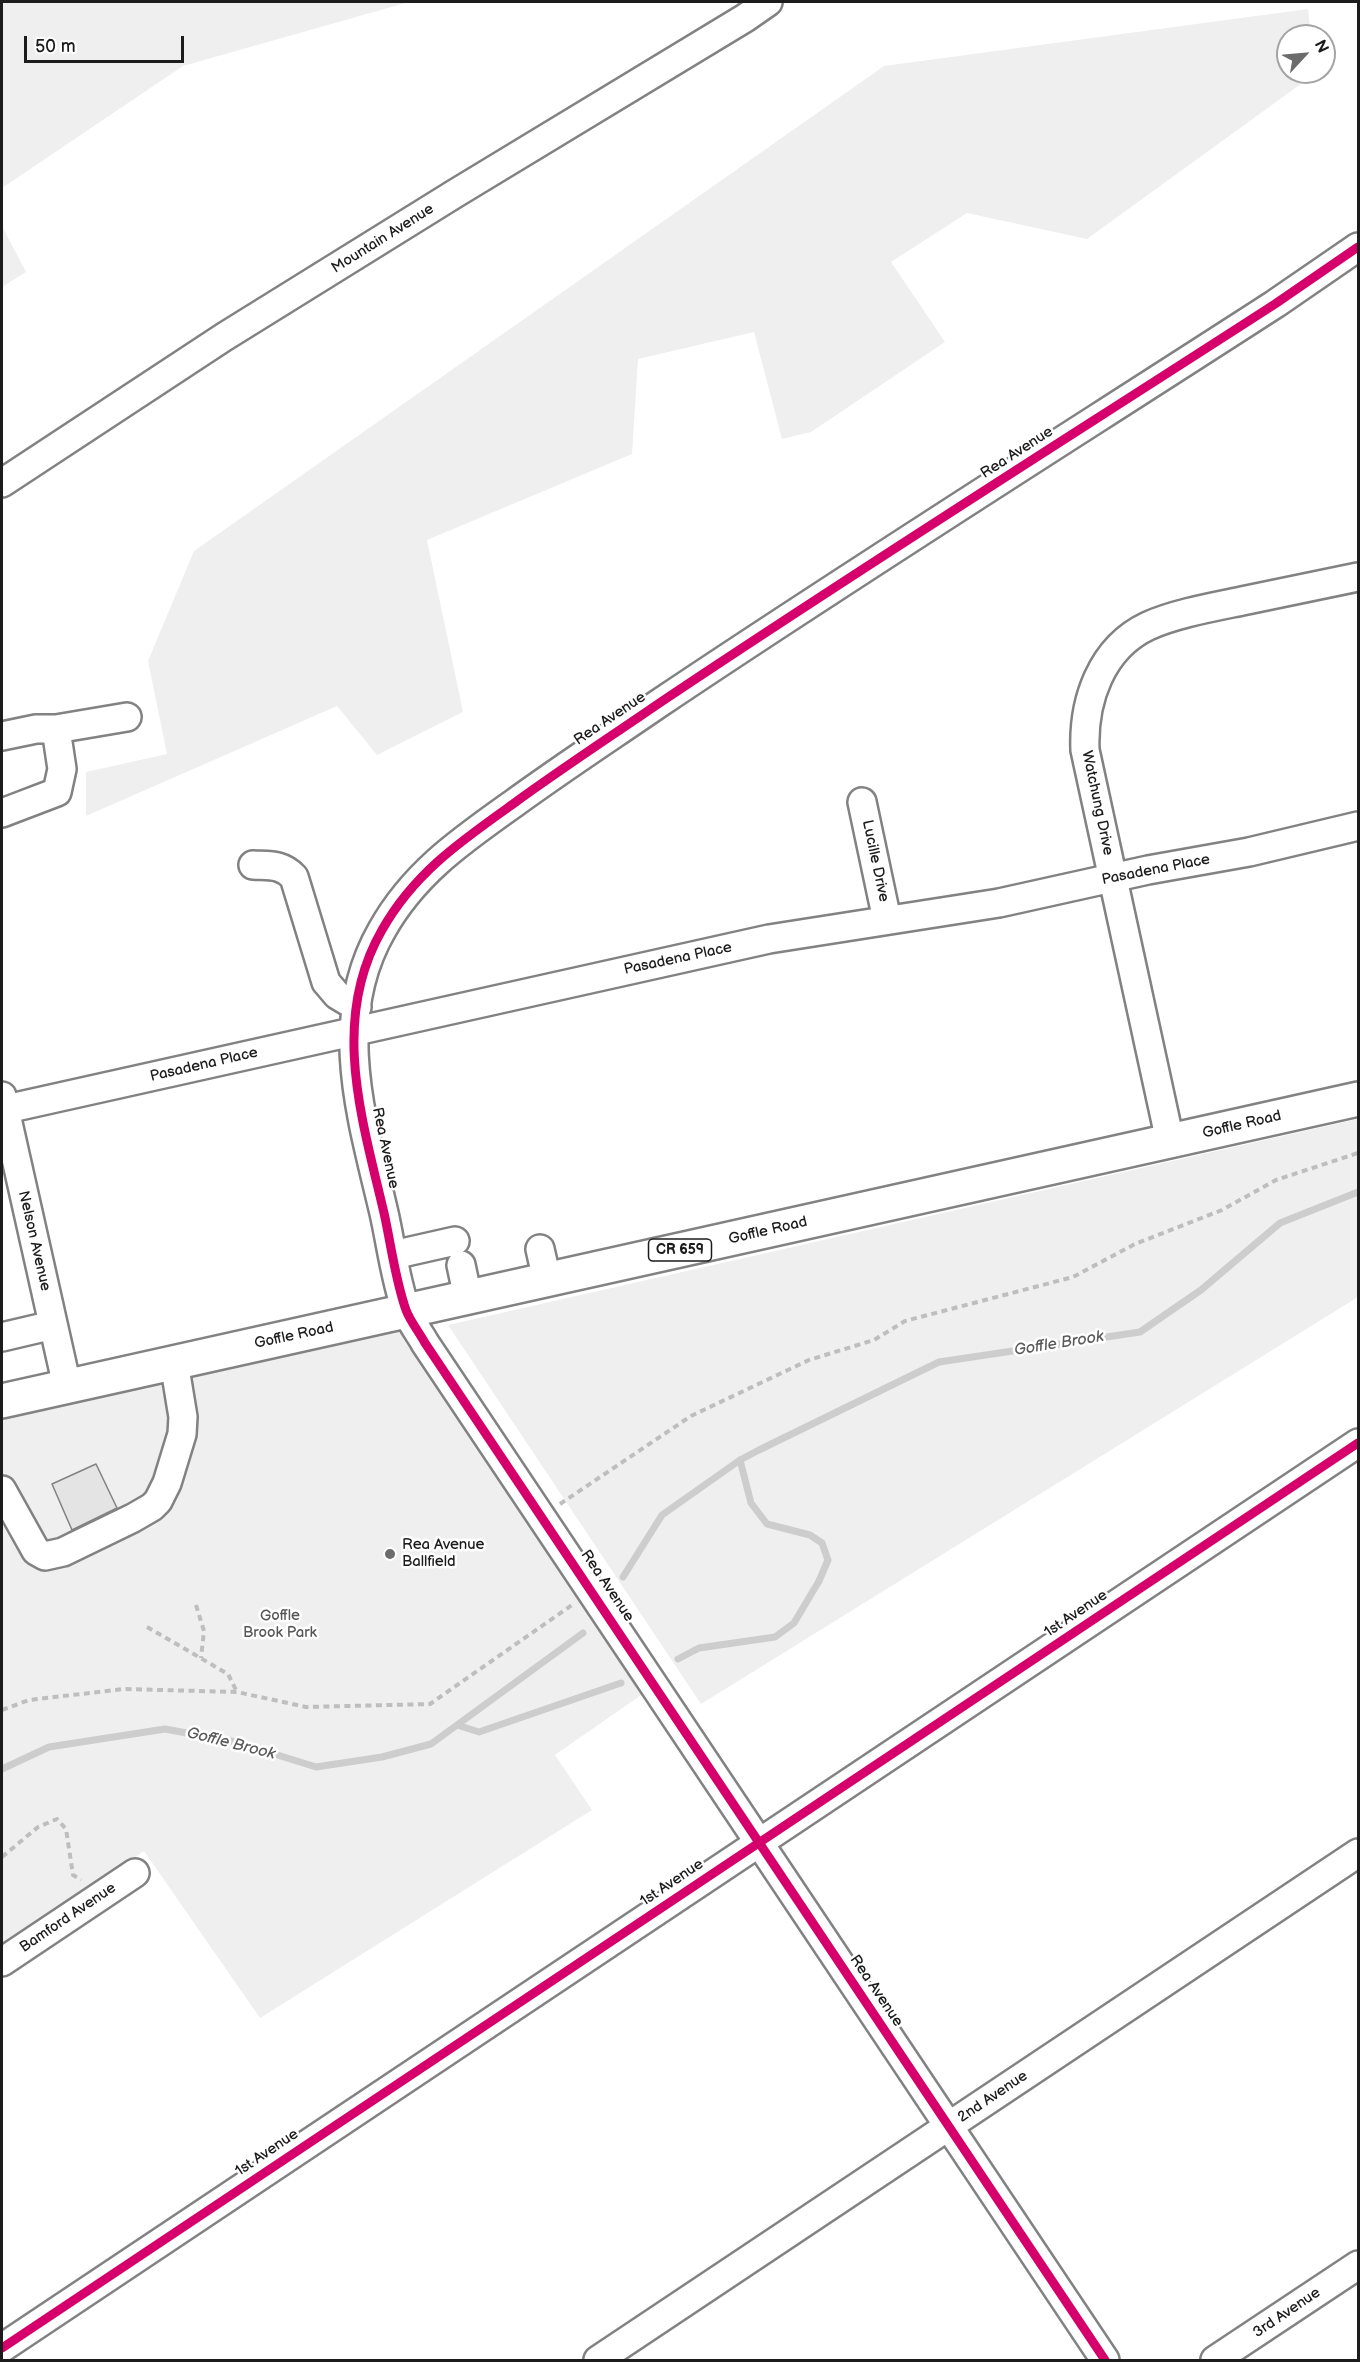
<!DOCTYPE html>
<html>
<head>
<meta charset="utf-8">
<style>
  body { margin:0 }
  #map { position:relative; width:1360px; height:2362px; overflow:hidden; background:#fff; font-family:"Balsamiq Sans",sans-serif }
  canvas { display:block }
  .frame { position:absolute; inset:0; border:3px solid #1c1c1c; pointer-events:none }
  .north { position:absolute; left:1276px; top:24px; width:60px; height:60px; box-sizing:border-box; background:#fff; border:2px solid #a4a4a4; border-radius:50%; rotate:64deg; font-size:16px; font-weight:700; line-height:24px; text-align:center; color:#1c1c1c }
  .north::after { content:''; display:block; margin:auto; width:21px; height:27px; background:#6b6b6b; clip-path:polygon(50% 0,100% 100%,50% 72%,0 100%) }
  .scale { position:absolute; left:24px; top:36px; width:160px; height:27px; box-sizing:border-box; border:3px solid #1c1c1c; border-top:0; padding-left:8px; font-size:18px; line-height:21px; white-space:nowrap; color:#1c1c1c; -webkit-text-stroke:4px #fff; paint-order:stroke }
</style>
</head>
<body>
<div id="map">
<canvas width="1360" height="2362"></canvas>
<div class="frame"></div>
<div class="north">N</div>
<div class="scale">50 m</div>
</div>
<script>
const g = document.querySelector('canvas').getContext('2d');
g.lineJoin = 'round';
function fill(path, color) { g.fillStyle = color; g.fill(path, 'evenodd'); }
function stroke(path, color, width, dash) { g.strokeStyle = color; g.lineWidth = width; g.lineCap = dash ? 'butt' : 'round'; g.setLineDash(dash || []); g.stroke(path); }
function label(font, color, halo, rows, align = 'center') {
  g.font = font + ' "Balsamiq Sans",sans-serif'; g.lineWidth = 5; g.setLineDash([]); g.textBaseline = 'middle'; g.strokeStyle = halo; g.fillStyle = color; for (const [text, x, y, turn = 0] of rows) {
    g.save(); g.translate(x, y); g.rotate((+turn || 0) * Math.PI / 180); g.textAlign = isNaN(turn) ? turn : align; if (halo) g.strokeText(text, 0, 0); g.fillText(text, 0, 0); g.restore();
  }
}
fill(new Path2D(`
  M2,2H409L183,66L2,188Z
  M1308,9L1311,36H1288V72L1316,73L1087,239L967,213L891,262L945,342L811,432L782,439L754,332L638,359L632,454L427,540L463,712L377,755L337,706L86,816V772L167,754L148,661L194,551L884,66Z
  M2,226L26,272L2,287Z
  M1358,1119V1297L701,1704L448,1325Z
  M399,1330L644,1693L555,1755L592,1810L260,2018L144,1851L2,1946V1417Z`), '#efefef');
stroke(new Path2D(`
  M623,1577L662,1515L740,1460L759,1450L939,1362L1140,1332L1201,1290L1280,1223L1358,1192
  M678,1659L699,1648L775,1637L794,1623L819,1581L828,1560L822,1543L810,1535L767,1524L751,1503L740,1460
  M457,1725L479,1732L621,1683
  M2,1769L49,1747L165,1729L236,1742L316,1767L382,1757L431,1744L583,1633`), '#cdcdcd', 7);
const building = new Path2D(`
  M96,1464L117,1508L72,1530L52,1484Z`);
fill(building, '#e4e4e4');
stroke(building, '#828282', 1.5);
const minor = new Path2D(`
  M2,483L224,337L456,193L745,18L768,2
  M56,729L127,717
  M2,736L36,729H56L62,769L57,792L2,813
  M862,802L887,920
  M253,865C270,866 282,864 294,877L326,982L337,995L357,1007
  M2,1096L67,1386
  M2,1110L769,939L999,903L1148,870L1249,852L1358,826
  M1170,1141L1085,750C1083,701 1101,648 1148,626C1174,614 1213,607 1242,601C1281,593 1320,585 1358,577
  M540,1249L547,1280
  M393,1255L455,1241
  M461,1265L468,1298
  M2,1337L53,1325
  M2,1490L36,1551L45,1556L63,1552L133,1518L152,1507L158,1501L167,1483L182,1434L183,1417L174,1362
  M2,1962L135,1873
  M2,2348L1358,1443
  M598,2360L1358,1853
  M1105,2360L425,1343C419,1332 410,1321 406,1310C395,1279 391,1244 384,1213C362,1119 330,1020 382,930C414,873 461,841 513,804C561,769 610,737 658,704C862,567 1069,437 1275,304L1358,247
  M1215,2360L1358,2265`);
const major = new Path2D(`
  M2,1401L1358,1099`);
stroke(minor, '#828282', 32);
stroke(major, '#828282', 38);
stroke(new Path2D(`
  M560,1504L691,1416L809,1360L874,1340L905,1321L1073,1277L1135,1244L1222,1210L1276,1180L1358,1153
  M196,1605L204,1631L201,1658
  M147,1627L228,1674L237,1692
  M2,1710L29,1700L124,1689L237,1692L306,1707L430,1704L572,1605
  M2,1857L38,1827L57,1819L66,1829L73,1875L81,1880`), '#bebebe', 4, [6, 4.5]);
stroke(minor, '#fff', 27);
stroke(major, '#fff', 33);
stroke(new Path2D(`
  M2,2348L1358,1443
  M1105,2360L425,1343C419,1332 410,1321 406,1310C395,1279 391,1244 384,1213C362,1119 330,1020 382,930C414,873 461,841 513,804C561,769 610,737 658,704C862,567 1069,437 1275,304L1358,247`), '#d6006c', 9);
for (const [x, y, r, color] of [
  [390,1554,6,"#6b6b6b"]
]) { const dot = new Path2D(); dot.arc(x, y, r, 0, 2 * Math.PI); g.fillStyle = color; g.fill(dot); stroke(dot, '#fff', 2); }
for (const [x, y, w] of [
  [680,1250,63]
]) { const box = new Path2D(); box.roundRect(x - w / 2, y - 11, w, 22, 4.5); g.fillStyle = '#fff'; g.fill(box); stroke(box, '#1c1c1c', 1.5); }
label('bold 14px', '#1c1c1c', null, [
  ["CR 659",680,1250]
]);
label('15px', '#1c1c1c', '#fff', [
  ["Mountain Avenue",383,239,-32],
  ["Rea Avenue",1017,453,-33],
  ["Rea Avenue",610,719,-34],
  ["Watchung Drive",1097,803,78],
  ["Lucille Drive",875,861,78],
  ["Pasadena Place",1156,870,-11],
  ["Pasadena Place",678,959,-12],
  ["Pasadena Place",204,1065,-13],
  ["Goffle Road",1242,1125,-13],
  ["Rea Avenue",385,1148,78],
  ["Goffle Road",768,1231,-13],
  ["Nelson Avenue",34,1241,77],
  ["Goffle Road",294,1336,-12],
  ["Rea Avenue",607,1586,56],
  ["1st Avenue",1076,1614,-34],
  ["1st Avenue",672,1883,-34],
  ["Bamford Avenue",68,1918,-34],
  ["Rea Avenue",876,1991,56],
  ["2nd Avenue",993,2097,-34],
  ["1st Avenue",267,2153,-34],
  ["3rd Avenue",1287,2313,-34]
]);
label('15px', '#1c1c1c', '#fff', [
  ["Rea Avenue",402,1545],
  ["Ballfield",402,1562]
], 'left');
label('15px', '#575757', '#fff', [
  ["Goffle",280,1616],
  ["Brook Park",280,1633]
]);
label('italic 16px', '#5a5a5a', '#fff', [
  ["Goffle Brook",1059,1344,-9],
  ["Goffle Brook",231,1744,14]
]);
</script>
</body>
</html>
